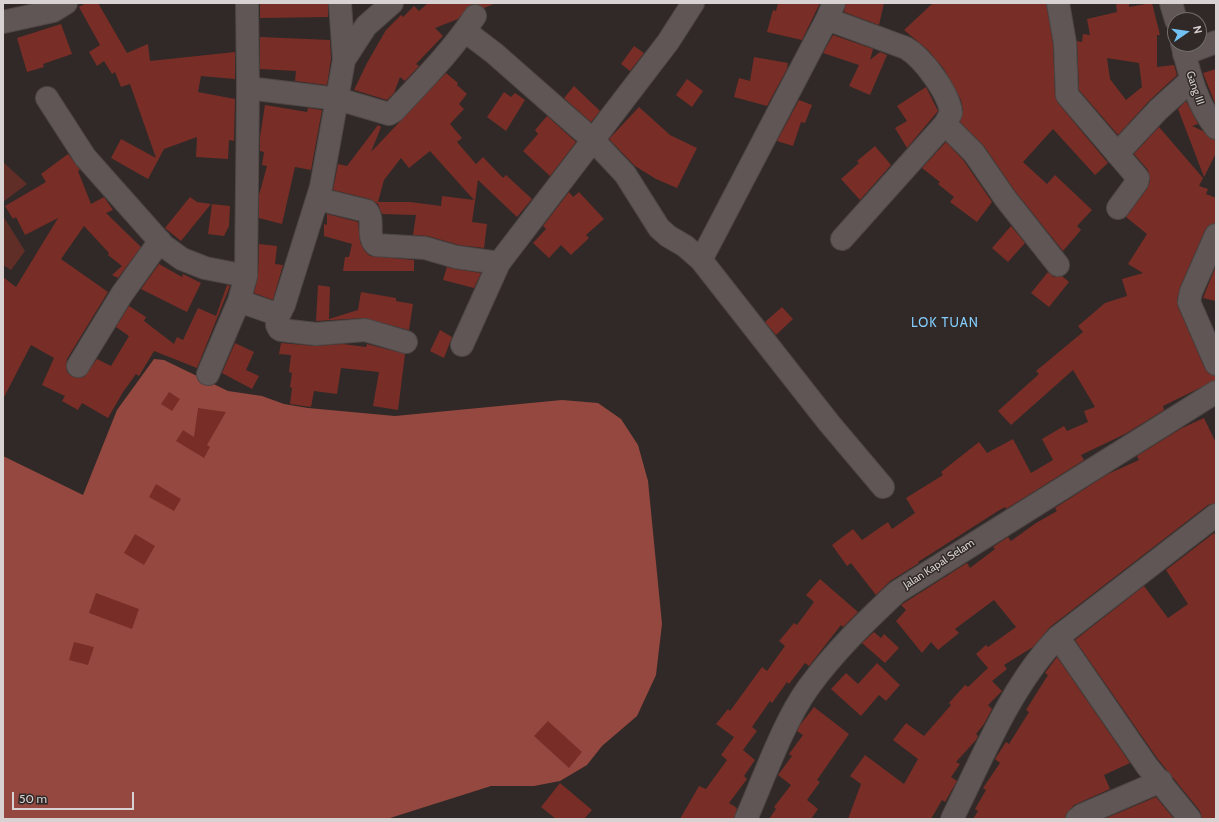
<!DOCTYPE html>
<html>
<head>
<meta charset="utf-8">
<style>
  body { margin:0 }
  #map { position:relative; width:1219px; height:822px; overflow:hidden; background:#302927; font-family:Cabin,sans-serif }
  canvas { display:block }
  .frame { position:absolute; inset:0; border:4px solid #d8d3d2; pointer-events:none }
  .north { position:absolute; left:1167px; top:12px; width:40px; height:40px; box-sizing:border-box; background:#302927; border:1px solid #736d6b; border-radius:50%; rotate:77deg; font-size:11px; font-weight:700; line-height:16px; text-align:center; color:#d8d3d2 }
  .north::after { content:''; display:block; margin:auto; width:14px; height:18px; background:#71c1f5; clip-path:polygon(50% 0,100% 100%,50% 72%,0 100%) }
  .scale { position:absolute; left:12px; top:792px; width:122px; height:18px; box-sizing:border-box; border:2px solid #d8d3d2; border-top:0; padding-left:5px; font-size:12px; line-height:14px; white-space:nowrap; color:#d8d3d2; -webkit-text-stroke:3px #302927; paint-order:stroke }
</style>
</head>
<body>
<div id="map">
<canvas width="1219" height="822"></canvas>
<div class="frame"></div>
<div class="north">N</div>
<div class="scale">50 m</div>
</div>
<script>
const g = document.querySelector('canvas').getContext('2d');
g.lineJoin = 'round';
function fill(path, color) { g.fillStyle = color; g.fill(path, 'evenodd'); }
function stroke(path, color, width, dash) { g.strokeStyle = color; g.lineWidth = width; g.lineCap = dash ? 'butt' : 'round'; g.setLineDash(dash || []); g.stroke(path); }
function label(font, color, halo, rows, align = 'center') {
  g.font = font + ' Cabin,sans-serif'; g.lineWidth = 3; g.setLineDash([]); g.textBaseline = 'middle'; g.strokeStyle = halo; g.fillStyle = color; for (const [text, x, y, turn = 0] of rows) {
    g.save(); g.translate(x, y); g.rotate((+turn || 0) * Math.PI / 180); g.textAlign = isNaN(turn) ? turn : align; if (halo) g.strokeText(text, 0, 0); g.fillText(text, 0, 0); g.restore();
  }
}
fill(new Path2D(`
  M3,162L27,184L3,202Z
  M3,216L25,251L11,270L3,265Z`), '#612e27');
fill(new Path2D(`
  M154,359L164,360L228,391L262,396L284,404L308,408L395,416L562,400L598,403L621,419L638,445L648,481L662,624L656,675L637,716L602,746L587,765L560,781L534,786H491L387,819H3V456L83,495L117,410Z`), '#95483f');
fill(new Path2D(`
  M86,3H98L127,53L148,44L150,61L235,52V79L201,76L198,92L235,99L234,141L229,140L228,159L196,157L197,137L164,149L148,179L111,158L121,139L156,158L130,84L121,87L115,72L112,74L104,61L97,66L89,52L100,45L79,7Z
  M269,3H328V17L260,18V4Z
  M428,3H496L484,8L476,4L470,5L458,19L435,28L443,36L416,64L419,66L405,81L400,77L394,93L387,100L354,90L367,63L386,30L401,15L403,17L414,6L419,11Z
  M778,3H820L802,40L767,32L773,10L776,11Z
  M846,3H884L879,25L844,12Z
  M933,3H1046L1053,44L1055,96L1058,103L1108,163L1095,175L1053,129L1023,162L1047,184L1055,175L1092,210L1077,226L1081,230L1063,251L1015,191L984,146L960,122L963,111L961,100L944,69L928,50L904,30Z
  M1116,3H1129V7L1152,3L1160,35H1157V67L1174,65L1177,75L1149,101L1118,135L1079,90L1077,41L1082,42L1083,34L1090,35L1087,19L1117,12ZM1107,58L1139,63L1142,87L1126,100L1110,79Z
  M61,24L72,54L43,64L44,67L27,72L17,38Z
  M833,35L873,49L870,60L880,52L887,55L870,95L849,86L859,65L823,53Z
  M260,37L330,40L331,59L327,85L295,81L296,71L260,69Z
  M634,46L644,53L630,71L621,64Z
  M754,57L788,63L787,69L767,106L734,97L739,78L750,81Z
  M1216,69V106L1203,73Z
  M446,73L458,83L457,85L467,94L459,104L464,109L450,124L462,138L457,142L476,164L483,157L503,178L506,175L532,199L517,217L478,180L472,222L487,224L484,248L459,245L428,236L413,235L416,215L382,214L378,204L370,199L333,190L338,164L347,166L378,125L381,127L371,152ZM430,151L474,200L442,196L441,206L410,202H378L384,180L401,158L409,168Z
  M687,79L703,91L692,107L676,95Z
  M574,86L600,111L591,122L564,98Z
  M926,87L938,111L907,148L895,128L907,121L897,106Z
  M504,92L511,97L515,93L525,100L506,131L487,117Z
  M799,100L812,105L805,123L801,122L793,146L777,141Z
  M1186,101L1198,124L1192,126L1203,131L1211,139L1216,140V153L1204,177L1178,109Z
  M265,105L307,112L308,108L322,110L311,170L295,167L282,224L259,218V195L267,166L262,165L264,152L260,151V137Z
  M639,107L670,135L697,148L677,188L656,179L635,166L609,139Z
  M547,116L576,142L550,176L523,151L538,134L535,130Z
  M1159,127L1203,178L1199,186L1208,189L1206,194L1216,198V223L1209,225L1205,230L1180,287L1177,300L1178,307L1205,369L1209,374L1216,376V380L1163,406L1164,410L1125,434L1081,455L1084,460L1006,509L1005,507L998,511L918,562L919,563L890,581L876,595L851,563L847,566L832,545L853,529L862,540L888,522L892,529L915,513L906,498L943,475L941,472L979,442L987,453L1013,439L1031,473L1053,460L1042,439L1064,426L1067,431L1088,422L1084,411L1095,407L1073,370L1011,425L998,411L1039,374L1036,371L1083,332L1078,326L1105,303L1127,296L1122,279L1143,273L1128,264L1147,234L1126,217L1147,189L1150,181L1148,170L1134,154Z
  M946,142L964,161L992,202L977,222L950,202L954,197L938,184L940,182L922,168Z
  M875,146L891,165L860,200L841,179L859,163L857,161Z
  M68,154L80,170L78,171L91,204L104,197L113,210L106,213L141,247L118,278L112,275L122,266L108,255L109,253L84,226L61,259L108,292L67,359L66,366L67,372L71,376L77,378L84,377L97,359L111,366L129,336L116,327L129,306L146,317L144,321L174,344L177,337L183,340L198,308L216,316L227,285L230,286L197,368L154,351L139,376L136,374L123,392L108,418L82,403L78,410L62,401L65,396L42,385L54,358L31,345L3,399V277L16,287L58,218L25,235L16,217L13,219L5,206L46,182L41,174Z
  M569,192L573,197L579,192L604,219L586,235L589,238L571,255L561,245L549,258L533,243L546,229L543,226Z
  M190,197L197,202L211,204L181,241L165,228Z
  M212,204L230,206L229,226L224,236L208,234Z
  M327,214L358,222L360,242L364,250L370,256L414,260V271H343L345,257H349L352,244L324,236V224L327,225Z
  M1011,226L1025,243L1008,262L992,248Z
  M259,244L277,246L275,264L283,265L273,300L254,293L258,276Z
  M159,264L182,277L183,274L201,283L187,312L141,289Z
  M447,267L454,269L481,273L474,288L443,280Z
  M1215,268H1216V301L1203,298Z
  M1048,272L1054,277L1062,276L1069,282L1049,307L1031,293Z
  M318,285L330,287L329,319L358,310L361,292L396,298V301L413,304L409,330L364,318L316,321Z
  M782,307L793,319L776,335L765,322Z
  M440,330L452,337L444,358L430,351Z
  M235,343L254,352L246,370L259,376L252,389L222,373Z
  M281,343L315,346L343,344L366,347L367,344L405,354L398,410L373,406L379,372L341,368L337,394L314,391L311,407L290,404L292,388L290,387L292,373L289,372L291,355L279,354Z
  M169,392L180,399L172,411L161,404Z
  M198,408L226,412L207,445L210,447L204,458L176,441L183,430L194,437Z
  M1204,418L1216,443V503L1208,505L1050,627L1033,647L1004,665L1007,669L992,681L1002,691L988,705L992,709L984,724L976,734L978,736L976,740L956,762L960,764L951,777L957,781L945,802L942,800L931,819H848L861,784L850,776L865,755L904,784L918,759L893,740L906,723L924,736L951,705L949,703L965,685L968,687L988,668L976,654L986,645L988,647L1016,627L994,600L955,629L959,633L938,650L931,642L922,653L896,621L906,610L901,605L967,563L970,568L995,549L993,547L1008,537L1011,541L1036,523L1057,511L1055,508L1108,474L1139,460L1137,456L1182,428Z
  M156,484L181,499L174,511L149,497Z
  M1214,533L1216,536V819H1202L1200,811L1157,758L1075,640L1144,586L1168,618L1188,604L1166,570Z
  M135,534L155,546L144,565L124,553Z
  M820,579L858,612L843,627L841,625L809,666L805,663L789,684L787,682L772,703L770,701L752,727L757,731L743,750L755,760L744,776L747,779L729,803L737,808L734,819H680L699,786L706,789L727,760L721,755L734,737L716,724L728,709L730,711L762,667L767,671L785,646L779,641L794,623L797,625L814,602L806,595Z
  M96,593L139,609L132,629L89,613Z
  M874,632L881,638L884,634L899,648L885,663L862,643Z
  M74,642L94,647L88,665L69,660Z
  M1057,657L1130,763L1104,775L1110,789L1074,805L1066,814L1065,819H973L978,811L975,809L986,790L983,788L1000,763L995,759L1006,742L1009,744L1029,712L1026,710L1048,675L1045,673Z
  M877,663L900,685L886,701L879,695L861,716L831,689L846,673L858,684Z
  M814,707L849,734L817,780L820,782L807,800L818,809L811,819H769L776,809L774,807L791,785L778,775L792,756L789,754L803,735L797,731L800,725Z
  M548,721L582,752L569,768L534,736Z
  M560,783L592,810L584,819H556L541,807Z
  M1156,797L1174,819H1104Z`), '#782e26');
const minor = new Path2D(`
  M1058,3L1065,43L1067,95L1138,178L1137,182L1118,208
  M1171,3L1176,20
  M827,19L906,48C923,58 949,93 951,113L945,124L842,239
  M3,22L53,11L66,3
  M465,31L494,53L593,140L625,174L659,228L668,236L685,246L701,260L829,423L883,487
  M1182,44C1190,75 1196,103 1216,128
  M1184,54L1216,42
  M344,60L366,26L392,3
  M248,88L338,99L389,114L394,111C422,81 452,51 475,16
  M47,98L85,157L164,246L182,259L205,268L246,276
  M945,124L974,153L1005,198L1058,265
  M1117,154L1158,110L1191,80
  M318,199L367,211C375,220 366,237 376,245L425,248L456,257L499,263
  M1216,235L1191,292L1189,302L1216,364
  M701,260L827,19L834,3
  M239,301L279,315L284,305L321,187L344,60L340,3
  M279,315L277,325L279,329L281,330L316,334L365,330L406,342
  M462,345L499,263L668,42L693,3
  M78,366L122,294L160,241
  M208,374L239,301L246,276L248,88L247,3
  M1058,637L1147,766L1190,819
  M746,819C764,778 783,723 808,688C834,652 865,622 897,592L1216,392
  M952,819C982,759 1011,685 1058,637L1216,515
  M1077,819L1082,815L1161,781`);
stroke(minor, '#4e4746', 24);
stroke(minor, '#5f5655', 22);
label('11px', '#d8d3d2', '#302927', [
  ["Gang III",1195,88,71],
  ["Jalan Kapal Selam",939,564,-33]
]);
g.letterSpacing = '1px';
label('13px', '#84cdfd', '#302927', [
  ["LOK TUAN",945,323]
]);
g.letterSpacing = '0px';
</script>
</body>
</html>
